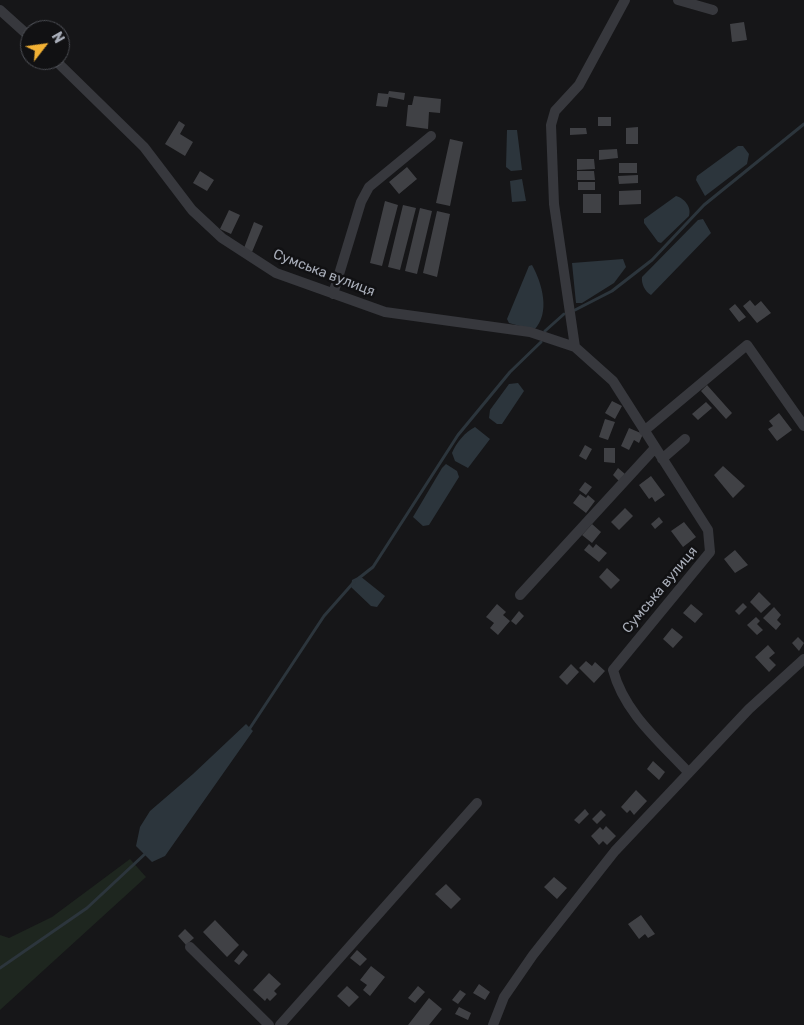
<!DOCTYPE html>
<html>
<head>
<meta charset="utf-8">
<style>
  body { margin:0 }
  #map { position:relative; width:804px; height:1025px; overflow:hidden; background:#161618; font-family:Rubik,sans-serif }
  canvas { display:block }
  .north { position:absolute; left:20px; top:20px; width:50px; height:50px; box-sizing:border-box; background:#111113; border:1px solid #4d4f55; border-radius:50%; rotate:60deg; font-size:14px; font-weight:700; line-height:20px; text-align:center; color:#a8adb8 }
  .north::after { content:''; display:block; margin:auto; width:18px; height:22px; background:#f2b134; clip-path:polygon(50% 0,100% 100%,50% 72%,0 100%) }
</style>
</head>
<body>
<div id="map">
<canvas width="804" height="1025"></canvas>
<div class="north">N</div>
</div>
<script>
const g = document.querySelector('canvas').getContext('2d');
g.lineJoin = 'round';
function fill(path, color) { g.fillStyle = color; g.fill(path, 'evenodd'); }
function stroke(path, color, width, dash) { g.strokeStyle = color; g.lineWidth = width; g.lineCap = dash ? 'butt' : 'round'; g.setLineDash(dash || []); g.stroke(path); }
function label(font, color, halo, rows, align = 'center') {
  g.font = font + ' Rubik,sans-serif'; g.lineWidth = 5; g.setLineDash([]); g.textBaseline = 'middle'; g.strokeStyle = halo; g.fillStyle = color; for (const [text, x, y, turn = 0] of rows) {
    g.save(); g.translate(x, y); g.rotate((+turn || 0) * Math.PI / 180); g.textAlign = isNaN(turn) ? turn : align; if (halo) g.strokeText(text, 0, 0); g.fillText(text, 0, 0); g.restore();
  }
}
fill(new Path2D(`
  M130,859L146,877L0,1010V935L9,938L52,917Z`), '#1e261f');
fill(new Path2D(`
  M507,130H517L522,170L511,171L506,167Z
  M738,146H743L749,154L747,164L705,196L696,180L697,176Z
  M522,179L526,201L512,202L510,181Z
  M676,196C684,198 692,207 689,216L661,243L658,242L644,223V219Z
  M703,219L711,233L651,295C645,292 641,283 642,277L698,220Z
  M623,259L626,267L614,283L582,303H576L572,263Z
  M532,265C542,283 551,313 534,330L509,323L507,319L529,266Z
  M518,383L524,391L502,424H497L489,418L490,410L509,384Z
  M475,427L490,439L468,468L455,461L452,453C456,443 465,432 475,427Z
  M446,464L457,471L459,477L429,525L423,526L413,517L442,468Z
  M360,576L385,596L377,607L371,606L351,587L352,580Z
  M246,724L253,731L165,856L152,862L136,846L140,827L150,811L193,774Z`), '#2c353c');
stroke(new Path2D(`
  M575,310L612,291L652,260L704,205L804,124
  M545,331L564,314
  M359,578L373,567L458,435L510,372L541,342
  M248,731L324,616L354,582
  M0,968L87,908L146,853`), '#2c353c', 3);
fill(new Path2D(`
  M744,22L747,40L732,42L730,24Z
  M389,91L405,93L404,100L389,97L387,107L376,106L378,93L388,94Z
  M414,96L441,99L440,113L429,112L428,129L406,126L408,105H412Z
  M598,117H611V126H598Z
  M179,121L185,125L180,134L193,142L185,156L165,144Z
  M638,127V144H626V128Z
  M570,128H586L587,134L570,135Z
  M450,139L463,142L450,206L436,203Z
  M617,149L618,158L599,160V150Z
  M577,159H594L595,169L577,170Z
  M619,163H637V173H619Z
  M407,167L417,179L399,194L389,182Z
  M200,171L214,180L207,191L193,183Z
  M577,171H594L595,180H577Z
  M638,175V183L619,184L618,176Z
  M578,182H595V190H578Z
  M641,190V204L619,205V191Z
  M583,194H601V213H583Z
  M385,201L398,205L382,266L370,263Z
  M403,205L416,208L400,270L388,267Z
  M420,208L432,211L417,274L405,271Z
  M229,210L240,215L231,234L220,229Z
  M437,211L450,214L437,277L423,273Z
  M254,222L263,226L252,252L244,248Z
  M750,300L755,306L761,301L771,313L757,323L743,306Z
  M735,304L746,317L739,322L729,309Z
  M707,385L732,413L726,419L701,391Z
  M612,401L622,406L615,419L605,413Z
  M706,402L712,408L698,420L692,414Z
  M779,413L792,430L777,441L768,429L773,426L769,421Z
  M605,419L615,422L608,440L599,437Z
  M629,428L643,434L639,443L634,440L629,450L621,446Z
  M585,445L592,449L586,460L579,456Z
  M604,448H615V463L604,462Z
  M723,466L745,486L733,498L714,475Z
  M618,468L625,474L619,481L613,475Z
  M651,476L665,495L655,502L652,497L649,499L639,485Z
  M585,482L592,487L586,495L579,490Z
  M580,494L586,498L588,495L595,501L586,513L573,503Z
  M625,508L633,516L619,530L611,522Z
  M659,517L663,522L655,529L651,524Z
  M684,522L696,537L683,547L671,531Z
  M592,524L601,532L592,543L582,535Z
  M589,544L593,548L596,544L607,553L599,562L584,550Z
  M735,550L748,565L735,573L724,559Z
  M607,568L620,580L611,589L599,577Z
  M759,592L771,604L761,613L750,602Z
  M743,603L747,607L739,615L735,611Z
  M497,604L506,612L503,615L510,621L498,635L490,628L494,623L486,617Z
  M691,604L703,614L695,623L683,613Z
  M774,607L781,615L777,620L781,624L776,630L763,618Z
  M519,611L524,616L516,625L511,621Z
  M756,617L760,621L757,624L763,630L757,635L747,625Z
  M672,628L683,637L673,648L663,639Z
  M798,637L804,643L799,651L792,643Z
  M768,645L775,653L769,658L776,665L769,672L755,657Z
  M586,661L592,666L595,662L605,671L594,683L579,668Z
  M571,664L579,672L567,685L559,677Z
  M653,761L665,772L659,780L647,769Z
  M636,790L647,801L634,815L630,810L627,813L621,807Z
  M585,809L589,814L579,824L574,820Z
  M601,810L606,815L597,824L592,819Z
  M606,826L616,836L607,845L603,841L599,845L591,836L600,827L603,830Z
  M554,877L567,888L557,899L544,887Z
  M446,884L461,899L451,909L435,894Z
  M641,915L655,934L648,938L645,934L639,939L628,924Z
  M215,920L239,945L227,957L203,932Z
  M185,929L194,938L186,945L178,936Z
  M243,950L248,955L239,965L234,961Z
  M357,950L367,959L360,966L350,958Z
  M371,966L385,977L370,996L363,990L367,985L360,980Z
  M269,973L281,984L274,991L277,994L270,1001L267,998L265,1001L253,990Z
  M479,984L490,992L485,1000L473,993Z
  M347,986L359,997L349,1007L337,996Z
  M418,986L425,992L415,1003L408,998Z
  M460,990L466,994L458,1004L452,1000Z
  M429,998L442,1009L429,1025H408Z
  M459,1007L471,1013L468,1020L455,1014Z`), '#404145');
stroke(new Path2D(`
  M625,0L579,85L555,111L551,125L554,204L575,347L613,381L708,530L710,552L613,670C624,712 659,741 688,772
  M678,0L713,10
  M0,10L30,37
  M55,60L144,147L192,210L222,238L276,273L385,312L530,332L575,347
  M333,294L361,202L369,187L431,136
  M644,431L747,345L804,426
  M662,459L685,439
  M520,595L655,448
  M190,947L269,1025
  M280,1025L477,803
  M493,1025L504,997L533,955L615,851L749,709L804,659`), '#37383d', 10);
label('14px', '#a8adb8', '#111113', [
  ["Сумська вулиця",324,273,21],
  ["Сумська вулиця",660,590,-50]
]);
</script>
</body>
</html>
